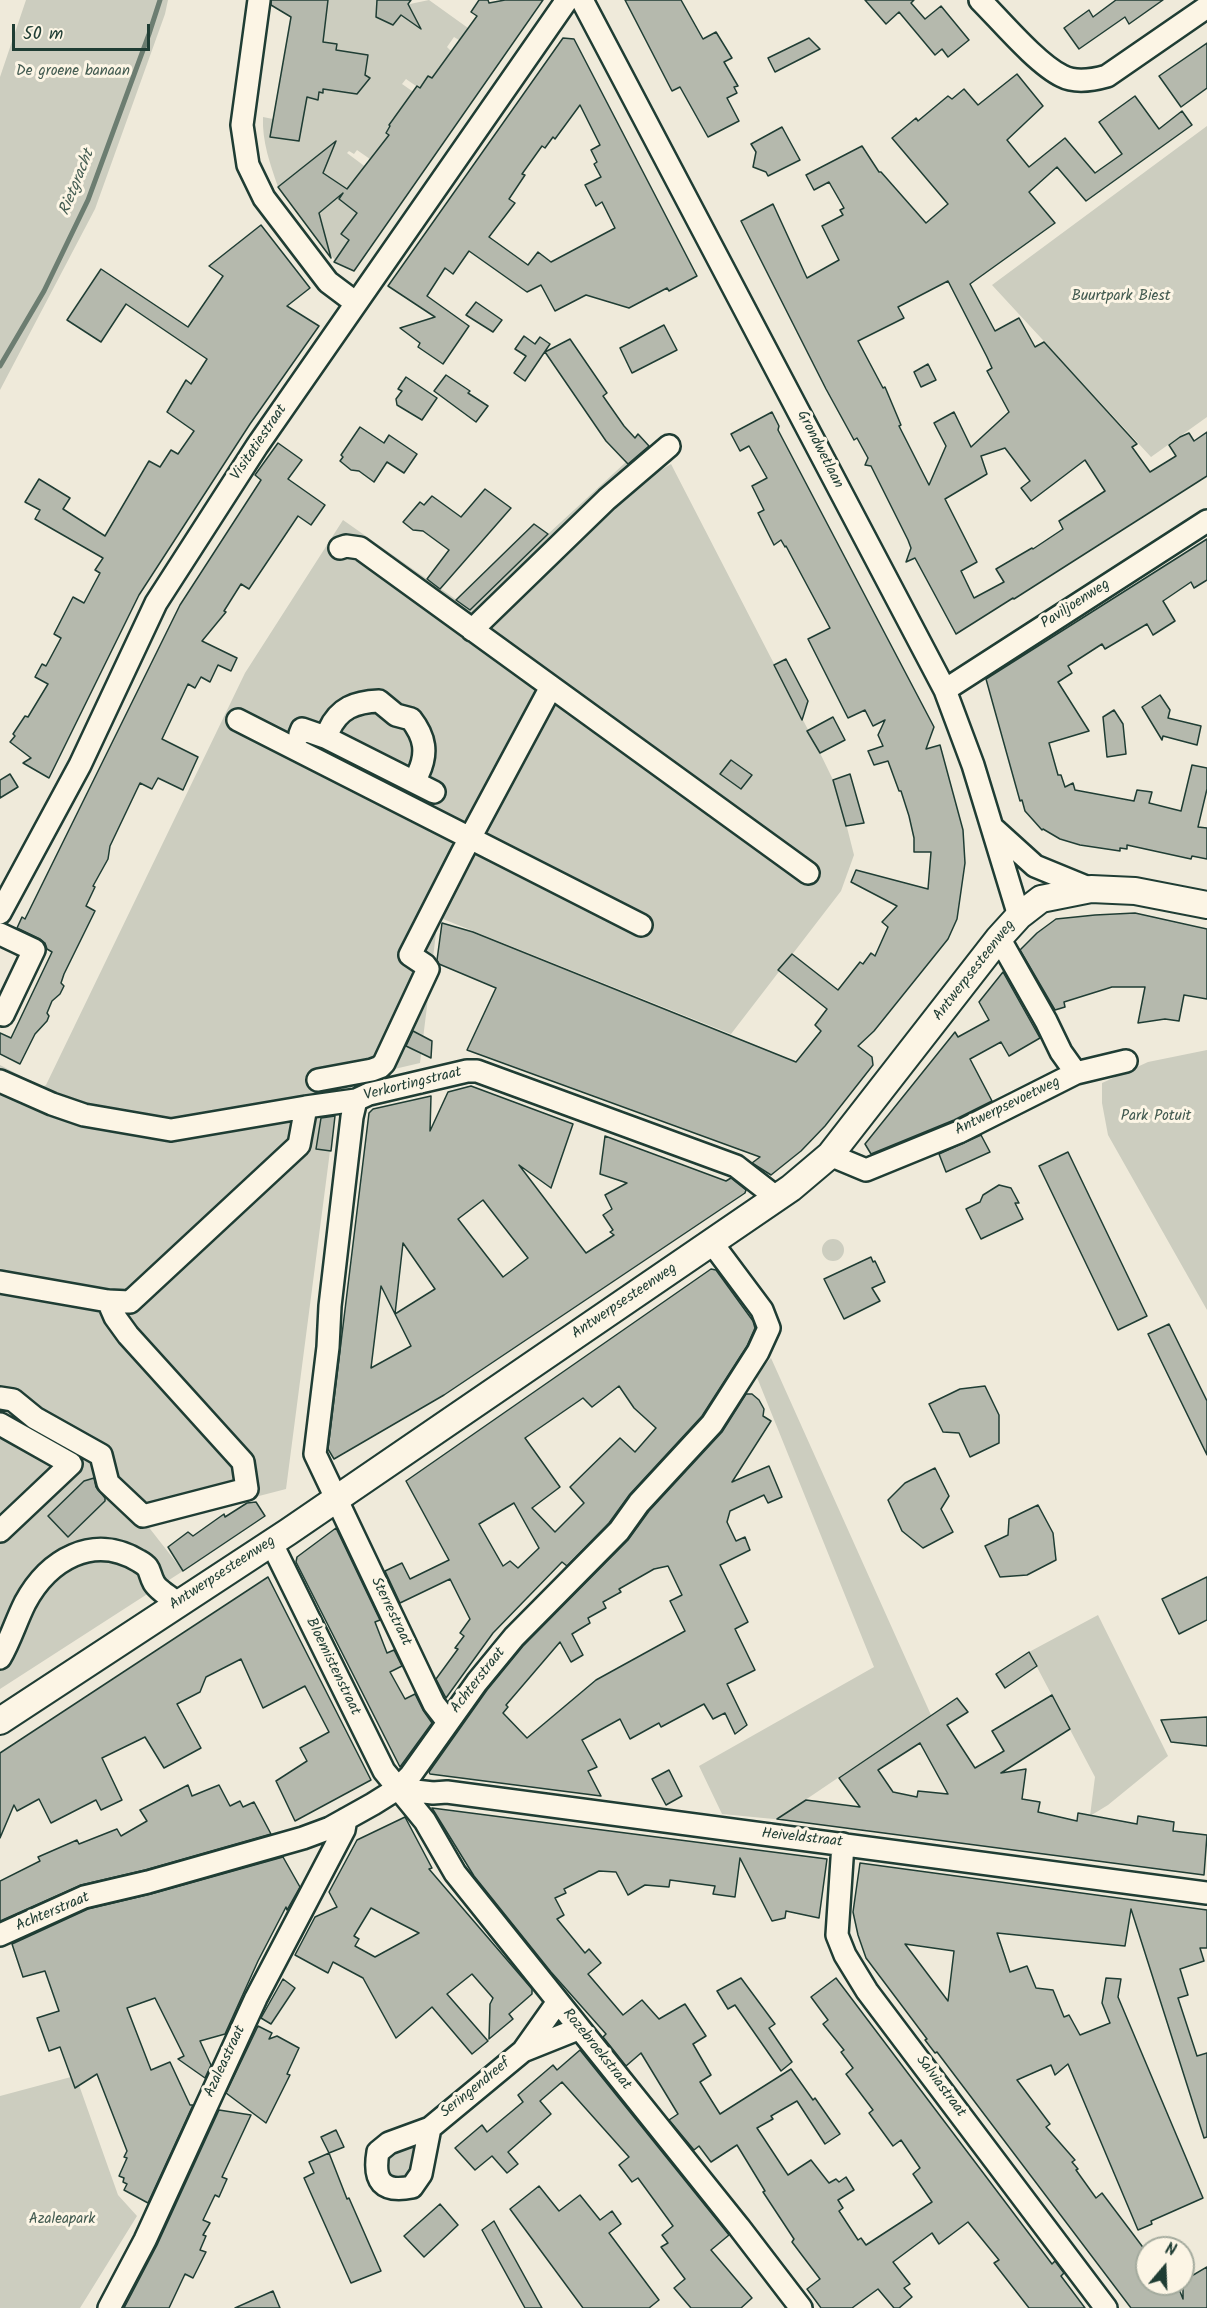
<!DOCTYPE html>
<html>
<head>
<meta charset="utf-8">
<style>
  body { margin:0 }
  #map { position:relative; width:1207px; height:2308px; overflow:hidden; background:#efeada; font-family:Kalam,sans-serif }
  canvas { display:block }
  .north { position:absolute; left:1135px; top:2236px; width:60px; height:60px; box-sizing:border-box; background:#fcf5e5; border:2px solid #a4ab9e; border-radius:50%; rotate:19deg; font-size:16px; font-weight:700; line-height:24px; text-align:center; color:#1f3d34 }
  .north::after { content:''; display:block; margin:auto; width:21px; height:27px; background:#1f3d34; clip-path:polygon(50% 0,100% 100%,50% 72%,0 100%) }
  .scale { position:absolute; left:12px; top:24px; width:138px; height:27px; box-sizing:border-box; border:3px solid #1f3d34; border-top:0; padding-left:8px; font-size:18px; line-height:21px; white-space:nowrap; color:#1f3d34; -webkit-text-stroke:4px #fcf5e5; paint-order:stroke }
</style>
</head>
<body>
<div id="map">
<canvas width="1207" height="2308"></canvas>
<div class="north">N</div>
<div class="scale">50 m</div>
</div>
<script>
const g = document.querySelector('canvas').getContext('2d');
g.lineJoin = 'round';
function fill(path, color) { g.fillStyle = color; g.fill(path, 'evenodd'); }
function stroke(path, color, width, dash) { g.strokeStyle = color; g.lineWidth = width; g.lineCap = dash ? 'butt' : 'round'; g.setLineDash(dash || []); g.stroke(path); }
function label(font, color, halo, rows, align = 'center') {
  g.font = font + ' Kalam,sans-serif'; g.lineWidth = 6; g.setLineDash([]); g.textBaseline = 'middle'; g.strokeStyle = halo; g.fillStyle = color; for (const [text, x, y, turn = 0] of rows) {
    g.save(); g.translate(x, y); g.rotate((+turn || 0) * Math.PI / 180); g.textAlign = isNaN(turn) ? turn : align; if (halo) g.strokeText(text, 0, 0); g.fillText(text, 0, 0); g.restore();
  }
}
fill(new Path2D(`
  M26,0H168L165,14L95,209L0,390V77Z
  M328,0H387L391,8L429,0L468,28L459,40L454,37L447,47L451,51L443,62L447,65L436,81L429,76L424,83L426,93L406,79L402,84L438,109L413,115L402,107L397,113L407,122L404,126L393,118L389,124L402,143L390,173L357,150L354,154L349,151L347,153L367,168L342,201L357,213L349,240L335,260L315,236L324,229L319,213L337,199L336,182L323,173L313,180L302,179L296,172L278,187C270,163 262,142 263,117L273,119L271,137L299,141L302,124L301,96L318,99L319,92H323L325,77L321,42L325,24L302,19Z
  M1207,126V417L1151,457L992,285Z
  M626,462L635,469L642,470L649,477L671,464L820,753L837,788L854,855L841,891L731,1034L438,917L420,1063L339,1082L286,1489L147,1525L183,1571L0,1689V1065L42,1087L46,1085L245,673L343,520L471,610L548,534Z
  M1207,1050V1310L1108,1135L1102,1103V1083L1148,1062Z
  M822 1250a11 11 0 1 1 22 0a11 11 0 1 1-22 0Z
  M771,1358L931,1715L783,1815L784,1820L722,1814L699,1766L874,1667L756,1375Z
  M1098,1615L1168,1756L1108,1805L1090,1816L1095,1777L1029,1652Z
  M71,2077L75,2087L79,2085L118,2195L137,2216L80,2308H0V2096Z
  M411,2143L418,2146L414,2172L405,2180L390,2178L384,2159L387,2154Z`), '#cccdbf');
stroke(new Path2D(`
  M0,366L44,291L88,200L149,34L160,0`), '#6c7d71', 5);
const building = new Path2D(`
  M271,0H328L323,42L337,44L336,50L368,55L365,75L370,78L357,94L323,89V93L319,92L318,100L307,97L299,141L270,137L291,17L271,5Z
  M377,0H411L408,4L421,29L401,15L393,25L376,17Z
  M479,0H488L489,3L505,0H543L354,271L334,262L349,240L341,234L357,213L339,199L343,193L319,213L331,258L278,187L336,141L323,173L347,189L389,135L386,133L390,126L389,125L417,86L420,88L428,76L432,78L477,16L471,12Z
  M625,0H681L703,39L716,32L732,58L724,62L738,86L734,87L737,93L727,98L739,121L708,137L680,87L672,91Z
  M865,0H914L911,3L925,19L941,6L969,40L948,57L942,49L935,55L899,12L886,24Z
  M1116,0H1163L1129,24L1125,17L1079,49L1064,28L1089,10L1093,17Z
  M563,38L574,39L697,276L669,291L667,288L629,308L586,295L555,311L541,285L527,292L469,251L453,274L445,268L427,296L469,326L443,364L418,347L420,343L400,328L435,317L388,286ZM580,105L600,145L591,150L597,162L594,164L601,177L585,185L596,206L602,202L615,228L551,262L538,252L528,265L489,237L515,203L509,199L525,175L522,174L542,146L545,148L553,137L555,139Z
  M809,38L820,49L775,72L768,58Z
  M1207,43V88L1181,107L1159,76Z
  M1017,74L1043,106L1007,140L1029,167L1065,138L1095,173L1122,154L1099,122L1135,96L1159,129L1182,111L1192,125L1086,201L1057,167L1029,192L1055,223L970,284L995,331L1019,318L1035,347L1044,342L1137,444L1132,447L1150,472L1176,456L1169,445L1180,437L1189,433L1194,441L1207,432V476L1014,599L1013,598L956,634L915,558L906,562L911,548L908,540L871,466L865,465L868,458L857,438L854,440L826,389L741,221L773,204L807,278L839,260L822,226L843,215L840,210L844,208L829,182L814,190L806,175L862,146L879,172H881L926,223L948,204L892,138L916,118L918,121L948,96L952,99L964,89L978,105ZM948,281L987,357L992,368L987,371L1009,412L971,447L954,412L934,423L946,446L929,485L899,426L901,425L885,387L883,388L858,341L904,318L898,307ZM1005,448L1030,481L1021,488L1031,501L1085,460L1105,491L1059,521L1063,529L1033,549L1032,548L996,569L1004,582L974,598L961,571L977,562L945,499L987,474L981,456Z
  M782,127L800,160L768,176L766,172L753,167L756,152L751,144Z
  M261,225L310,288L287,306L319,326L250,424L139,595L49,778L23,763L31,758L10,742L15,736L13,734L25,716L28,717L48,684L35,677L42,664L46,666L61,638L54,634L73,597L84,603L100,573L95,570L103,558L35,519L40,510L25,502L39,479L70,498L63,509L105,536L149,461L160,467L171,450L178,454L194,431L167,412L186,380L191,384L207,359L126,304L101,342L67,320L101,269L188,327L223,276L209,266Z
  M476,302L502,320L493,332L466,315Z
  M664,325L677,350L632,373L620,348Z
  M524,336L535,344L540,337L550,344L525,381L514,373L526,356L515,349Z
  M570,339L607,393L603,396L624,426L635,438L638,434L649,446L628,464L606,441L545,352Z
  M928,364L936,380L921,387L914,372Z
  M446,375L470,391L468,393L488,406L476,422L434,391Z
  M406,377L437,398L422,420L397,405L396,399L402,391L398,389Z
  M772,412L779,426L778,430L934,727L926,749L940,745L963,830L965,863L957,919L948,939L874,1031L858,1046L872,1057L873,1065L825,1126L801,1151L771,1175L752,1163L760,1157L467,1050L496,988L439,964L437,960L442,923L473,932L796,1062L821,1031L815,1025L827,1009L778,970L792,954L838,990L860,962L863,964L871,953L875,956L888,927L882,922L897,906L851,882L856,870L928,889L931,852H914V838L909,816L901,791H899L888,761L874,765L868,751L883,746L878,735L885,720L873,726L865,710L848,718L808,639L830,628L786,546L785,547L781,540L774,545L758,513L764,510L752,486L767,478L749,446L740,451L731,434Z
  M360,427L384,443L389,435L417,454L404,473L387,462L374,482L359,471L351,470L340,461L343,457L341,455Z
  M278,443L302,460L288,479L325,505L311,525L298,516L249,589L241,584L224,611L226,612L202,641L237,658L231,671L218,665L210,682L201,677L195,688L188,684L162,739L198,757L183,790L158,778L152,789L140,783L110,846L108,859L93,886L95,887L86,906L95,911L64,974L61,983L64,986L60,994L52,1001L47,1013L49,1016L47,1021L35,1034L20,1064L0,1054V1033L11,1038L52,952L47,949L45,943L40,939L17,928L22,917L25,919L180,605L261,480L255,475Z
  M485,489L511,508L440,589L427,579L449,550L423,531L413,530L403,522L420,502L424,505L432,496L461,517Z
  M534,524L548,534L470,610L456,600Z
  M1207,539V580L1194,588L1191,582L1163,601L1175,621L1153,635L1147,624L1105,649L1102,644L1068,666L1072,673L1058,682L1089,731L1049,743L1058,775H1061L1065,787L1073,783L1075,790L1134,801L1137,790L1152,792L1149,803L1181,811L1192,765L1207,768V789L1198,827L1207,828V859L1192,856L1191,859L1127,845V849L1120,848V851L1080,845L1060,839L1043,829L1042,830L1025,811L1022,800L1020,801L986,679Z
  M786,659L808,701L802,720L774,665Z
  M1160,695L1170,710L1168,718L1201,726L1197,745L1163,736L1162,740L1142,707Z
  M1114,710L1123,724L1126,754L1107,757L1103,717Z
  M833,717L845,740L820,753L807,731Z
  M731,760L752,775L741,789L720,774Z
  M10,774L18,787L0,798V780Z
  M850,774L864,823L846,826L833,780Z
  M1135,913L1207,929V999L1184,995L1179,1021L1165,1019L1138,1023L1145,987H1112L1064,1002L1065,1007L1055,1010L1020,950L1037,933L1056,919L1095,915Z
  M1003,972L1040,1038L1009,1056L1001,1042L970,1059L992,1101L954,1120L871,1154L865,1144L955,1032L958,1037L989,1020L979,1002Z
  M413,1031L432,1041L431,1058L406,1046Z
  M471,1086L573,1124L551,1188L519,1165L586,1253L614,1235L610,1232L613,1230L603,1215L612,1209L605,1195L627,1183L600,1174L605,1136L726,1181L731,1178L746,1190L745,1193L444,1395L334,1459L328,1449L369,1113L373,1109L431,1096L430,1131L448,1092ZM483,1200L528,1258L503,1277L458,1219ZM403,1243L435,1289L395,1314L411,1346L371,1368L381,1286L395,1314Z
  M335,1116L331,1151L316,1149L321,1118Z
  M981,1135L990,1152L946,1172L939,1154Z
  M1068,1152L1147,1316L1118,1330L1039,1166Z
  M999,1185L1011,1188L1019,1203H1015L1023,1219L981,1239L966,1209L980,1202L983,1195Z
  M871,1257L873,1262L875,1261L885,1282L872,1288L880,1301L844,1319L824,1279Z
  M711,1269L716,1270L753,1321L755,1328L747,1346L702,1416L630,1494L609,1523L567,1566L562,1562L493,1633L446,1698L436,1679L458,1649L455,1648L464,1636L460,1633L470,1619L450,1579L400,1603L385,1571L402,1563L410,1579L449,1560L406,1481ZM619,1386L634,1408L656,1428L635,1452L620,1438L570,1487L584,1503L555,1532L532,1508L560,1487L525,1438L583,1398L592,1407ZM514,1503L539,1548L518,1568L510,1561L503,1566L479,1524Z
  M1169,1324L1207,1401V1455L1148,1334Z
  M985,1386L999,1415V1443L970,1457L959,1433L943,1432L929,1404L960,1389Z
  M746,1394H752L759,1400L764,1409L763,1416L771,1421L732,1482L769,1466L782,1497L768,1503L764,1495L730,1511L727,1522L736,1541L745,1537L750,1550L720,1565L748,1622L735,1629L755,1670L727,1684L747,1725L735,1734L725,1713L713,1719L704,1704L661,1727L659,1723L630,1739L620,1719L582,1740L597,1767L588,1771L601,1796L430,1774L429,1772L487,1690L523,1646L628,1540L649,1511L722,1432ZM668,1566L682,1595L670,1601L685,1631L596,1680L527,1738L503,1713L508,1707L506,1705L560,1642L571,1662L583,1655L572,1634L590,1623L588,1618L606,1608L603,1602L621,1592L619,1589L654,1569Z
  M935,1468L949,1496L941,1509L953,1532L923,1548L902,1531L888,1500L905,1483Z
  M94,1478L96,1487L105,1498V1501L68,1537L48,1516L84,1481Z
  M256,1502L265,1516L183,1571L168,1547L188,1532L193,1536L224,1514L225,1517L247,1503Z
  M1038,1505L1053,1533L1056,1560L1027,1575L1000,1577L985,1546L1008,1535L1009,1519Z
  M336,1528L380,1620L375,1622L387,1653L394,1650L402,1666L390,1672L405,1699L415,1694L423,1710L432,1723L400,1767L296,1562L297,1557Z
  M268,1577L371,1780L295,1821L276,1781L307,1761L300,1748L329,1732L305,1686L263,1708L241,1659L206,1677L200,1692L177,1704L201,1748L164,1768L145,1737L102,1758L122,1800L101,1810L96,1800L51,1823L39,1799L17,1811L14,1805L0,1838V1753Z
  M1207,1577V1620L1179,1634L1162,1599Z
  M1029,1652L1037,1666L1005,1688L996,1674Z
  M1052,1695L1070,1729L1001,1773L1026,1769L1022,1799L1040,1802L1038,1812L1077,1821L1078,1813L1137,1824L1138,1816L1174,1822L1173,1831L1207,1835L1204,1875L777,1819L806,1800L860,1807L839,1778L957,1698L968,1712L947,1725L975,1768L1004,1751L992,1731ZM920,1743L948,1794L918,1791L917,1797L893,1792L878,1770Z
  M1207,1717V1746L1171,1742L1161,1720Z
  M669,1770L682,1796L666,1805L652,1779Z
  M188,1785L192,1796L219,1785L230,1806L240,1801L243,1807L254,1802L271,1834L145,1870L81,1885L0,1921V1881L40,1861L38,1857L77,1840L79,1844L117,1829L121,1836L147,1821L140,1810Z
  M432,1808L827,1859L819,1918L786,1911L785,1918L772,1921L740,1858L735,1897L713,1894L715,1886L670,1880L669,1887L645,1885L628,1895L616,1872L599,1871L564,1889L566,1893L555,1898L564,1915L557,1919L585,1953L589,1949L601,1963L588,1974L623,2015L642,2000L659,2019L685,2004L706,2036L693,2044L711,2075L700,2082L720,2114L791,2069L813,2100L815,2098L840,2134L825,2144L797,2101L771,2116L773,2119L757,2128L788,2175L811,2160L829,2183L836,2179L839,2182L846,2177L854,2190L838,2200L843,2208L839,2211L858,2240L861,2238L866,2245L932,2202L913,2174L920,2168L901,2140L893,2146L869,2113L873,2110L846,2074L853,2068L841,2052L844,2050L823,2024L828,2020L811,1997L836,1978L1052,2264L1055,2261L1064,2273L1061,2276L1085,2308H1029L994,2263L999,2260L968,2222L939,2244L932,2233L893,2262L910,2284L904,2288L912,2297L899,2308H894L878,2289L852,2308H821L807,2289L820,2279L792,2242L794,2239L763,2192L765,2191L737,2145L711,2162L699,2146L694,2150L669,2120L678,2114L641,2053L626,2066L603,2037L606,2034L551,1972L474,1876Z
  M405,1817L432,1868L429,1869L532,1989V1994L509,2014L513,2019L489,2039L490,2004L493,1998L472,1974L447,1994L488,2041L472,2054L432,2007L396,2038L363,1978L333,1962L328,1973L295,1955L315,1917L337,1907L329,1892L357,1840ZM371,1908L386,1916L419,1933L375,1957L355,1946L359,1939L354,1936Z
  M283,1857L300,1887L287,1910L286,1907L258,1961L225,2034L200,2041L211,2065L205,2078L178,2059L184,2056L155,1998L127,2008L151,2070L170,2062L190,2105H193L148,2203L124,2190L127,2184L123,2182L124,2178L119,2176L127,2158L124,2157L127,2151L97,2074L75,2088L60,2047L49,2051L37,2018L59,2011L45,1971L23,1977L12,1944L88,1909L151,1894Z
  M860,1863L1207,1910V1948H1200L1204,1961L1180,1969L1188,1995L1178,1998L1197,2056L1207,2053V2137L1204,2138L1131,1909L1125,1946L997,1933L1010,1972L1027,1966L1036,1988L1053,1990L1064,2017L1069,2015L1080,2035L1110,2023L1102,2003L1106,1978L1121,1979L1118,1997L1203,2198L1151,2221L1152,2224L1138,2230L1068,2064L1055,2075L1051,2065L1017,2080L1050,2124L1046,2127L1075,2160L1072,2162L1078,2169L1076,2170L1096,2198L1102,2193L1145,2250L1141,2254L1144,2258L1138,2262L1147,2273V2284H1177L1183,2299V2281L1207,2267V2308H1131L937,2052L935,2053L925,2040L927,2039L866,1958L858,1935L853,1912ZM905,1944L954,1951L948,2001Z
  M741,1978L775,2024L769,2028L792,2062L781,2071L735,2005L728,2009L717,1991Z
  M283,1979L295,1988L271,2024L261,2018Z
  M258,2026L272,2033L269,2039L277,2036L299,2048L287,2074L290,2075L266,2123L226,2093Z
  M580,2050L729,2235L711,2250L752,2298L741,2308H691L674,2288L685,2279L661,2247L668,2243L662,2235L673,2226L638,2178L632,2182L619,2165L629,2157L562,2082L540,2101L551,2114L508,2152L518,2164L507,2173L492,2156L475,2170L455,2148L482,2125L487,2132L523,2102L518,2095L553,2065L557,2070Z
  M219,2110L251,2115L222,2177L227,2179L219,2197L215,2195L203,2220L210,2223L203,2235L206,2236L200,2250L206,2252L193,2278L185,2274L169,2308H124L157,2245Z
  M336,2130L344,2147L329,2153L347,2199L349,2198L381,2271L351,2283L304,2178L314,2173L309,2162L329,2153L321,2137Z
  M539,2186L559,2211L580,2195L600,2220L612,2211L621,2224L609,2233L659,2300L649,2308H583L510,2209Z
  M440,2204L458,2225L424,2257L404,2236Z
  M494,2221L542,2308H525L482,2230Z
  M273,2291L280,2308H235Z`);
fill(building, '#b5b9ad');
stroke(building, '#1f3d34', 1.5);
const minor = new Path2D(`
  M259,0L242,125L248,165L264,198L328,282L356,303
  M582,0L945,690L973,765L1019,916
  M980,0C1001,21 1037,64 1062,76C1075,83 1093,80 1107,76L1207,7
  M340,548L346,546L360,548L808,873
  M472,630L607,499L669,446
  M945,690L1207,521
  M238,720L641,925
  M329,730C339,708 355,702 379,701L396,715L411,719C425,737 428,753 418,774
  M300,734L302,729L325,737L434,792
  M993,828L1035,866L1091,889
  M0,913L80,765L156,603L257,446L567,0
  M0,934L34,950L3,1015L0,1014
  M999,938L1046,1021L1061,1052L1076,1073
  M318,1080L372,1070L380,1067L384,1063L428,969L425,965L410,955L462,853L551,687
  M0,1081L52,1104L84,1115L171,1130L306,1107
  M830,1155L866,1170L959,1132L1076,1073L1126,1061
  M0,1282L108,1301L130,1302L299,1145L306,1107L356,1100
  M0,1398L13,1400L35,1418L101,1455L108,1483L143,1516L247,1489L243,1462L128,1335L115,1317L108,1301
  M0,1424L71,1464L0,1531
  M271,1542L384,1771L425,1821L455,1873L739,2227L801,2308
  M0,1658C10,1641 16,1621 25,1603C48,1560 93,1533 139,1561C152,1568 148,1572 154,1583C158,1590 171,1598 178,1603
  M448,1722L434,1704L315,1454L328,1347L330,1306L352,1117L356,1100L369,1094L467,1071H477L736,1166L777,1198
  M397,1789L433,1793L447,1792L1207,1893
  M843,1844L837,1935L845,1955L867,1991L1106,2308
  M0,1935L84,1897L148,1882L303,1838L330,1828L373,1804L397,1789L410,1776L477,1682L514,1637L619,1531L639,1503L712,1424L758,1352L769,1328L762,1310L712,1243
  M523,2051L578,2029
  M430,2128L421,2174L412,2187C382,2193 373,2181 378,2152L389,2143L430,2128L523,2051L557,2003
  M109,2308L145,2240L256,1998L344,1830L346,1819`);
const major = new Path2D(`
  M0,1721L288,1532L791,1188L830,1155L999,938L1019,916L1041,899L1091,889L1135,891L1207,905`);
stroke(minor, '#1f3d34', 26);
stroke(major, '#1f3d34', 30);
stroke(minor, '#fcf5e5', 21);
stroke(major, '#fcf5e5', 26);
label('15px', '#425a50', '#fcf5e5', [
  ["De groene banaan",73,72],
  ["Buurtpark Biest",1121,297],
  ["Park Potuit",1156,1117],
  ["Azaleapark",62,2220]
]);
label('15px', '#1f3d34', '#fcf5e5', [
  ["Visitatiestraat",260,443,-56],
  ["Grondwetlaan",819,450,63],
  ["Paviljoenweg",1076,605,-33],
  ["Antwerpsesteenweg",975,971,-52],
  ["Verkortingstraat",413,1085,-14],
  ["Antwerpsevoetweg",1008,1107,-26],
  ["Antwerpsesteenweg",625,1302,-34],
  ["Antwerpsesteenweg",223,1574,-33],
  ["Sterrestraat",390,1612,64],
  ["Bloemistenstraat",332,1667,64],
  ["Achterstraat",479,1681,-52],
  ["Heiveldstraat",802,1839,6],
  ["Achterstraat",53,1913,-23],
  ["Rozebroekstraat",596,2050,51],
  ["Azaleastraat",226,2062,-65],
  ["Salviastraat",940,2087,53],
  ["Seringendreef",476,2089,-39]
]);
label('italic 16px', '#455d53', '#fcf5e5', [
  ["Rietgracht",78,183,-68]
]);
</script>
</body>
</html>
